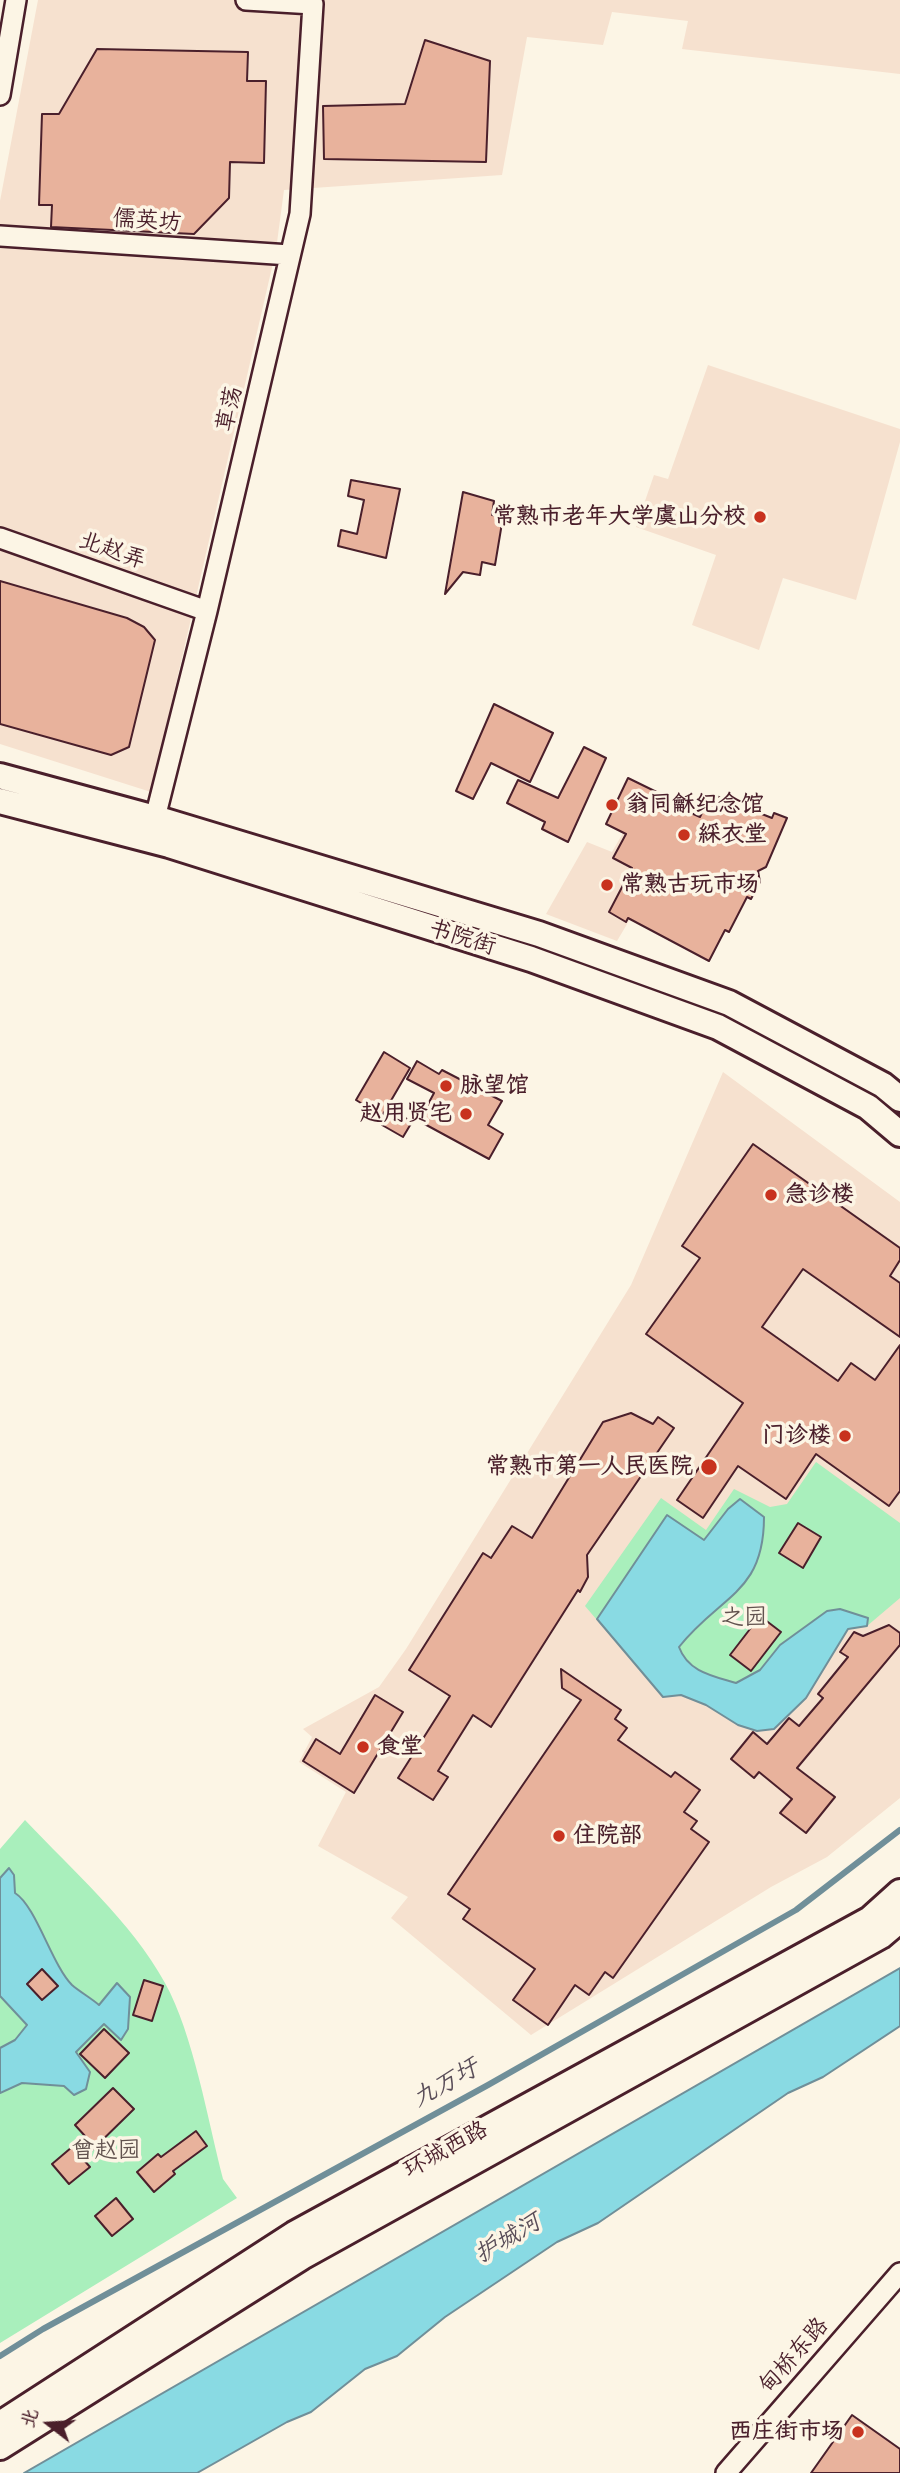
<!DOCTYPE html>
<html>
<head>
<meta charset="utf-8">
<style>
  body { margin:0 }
  #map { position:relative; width:900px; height:2473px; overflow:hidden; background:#fcf5e5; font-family:"Patrick Hand","LXGW WenKai TC",sans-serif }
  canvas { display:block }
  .north { position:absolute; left:14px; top:2389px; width:70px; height:70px; -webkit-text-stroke:5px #fcf5e5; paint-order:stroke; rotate:287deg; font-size:19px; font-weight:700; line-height:28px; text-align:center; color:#4a1f2b }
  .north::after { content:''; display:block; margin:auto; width:24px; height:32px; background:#4a1f2b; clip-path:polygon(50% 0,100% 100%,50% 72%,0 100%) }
</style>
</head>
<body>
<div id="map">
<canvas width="900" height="2473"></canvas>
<div class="north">北</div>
</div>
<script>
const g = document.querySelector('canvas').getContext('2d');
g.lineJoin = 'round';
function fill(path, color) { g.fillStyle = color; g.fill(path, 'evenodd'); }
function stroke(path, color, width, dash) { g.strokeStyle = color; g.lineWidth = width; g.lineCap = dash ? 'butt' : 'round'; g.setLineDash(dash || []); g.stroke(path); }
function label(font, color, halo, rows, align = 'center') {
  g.font = font + ' "Patrick Hand","LXGW WenKai TC",sans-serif'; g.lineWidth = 7; g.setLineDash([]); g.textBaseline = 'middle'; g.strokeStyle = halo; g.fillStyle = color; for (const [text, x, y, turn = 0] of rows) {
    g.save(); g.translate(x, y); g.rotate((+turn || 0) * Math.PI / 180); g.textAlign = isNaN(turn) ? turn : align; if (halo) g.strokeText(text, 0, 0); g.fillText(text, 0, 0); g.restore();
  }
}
fill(new Path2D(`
  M38,0H900V74L682,49L688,21L612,12L603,45L527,37L502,175L284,190L276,250L151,792L0,744V201Z
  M708,365L900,429V442L856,600L783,578L759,650L692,625L716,555L636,527L654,475L668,479Z
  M623,833L668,855L617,941L546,914L587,842L612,852Z
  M723,1072L900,1202V1798L827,1857L771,1887L531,2035L391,1918L408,1897L318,1846L346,1792L299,1762L312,1737L303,1729L379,1687L406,1649L631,1285Z`), '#f6e1cf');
fill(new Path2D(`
  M816,1462L900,1523V1598L867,1626L848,1629L806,1698L774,1729L757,1731L738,1725L706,1705L681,1695L663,1697L585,1606L661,1498L706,1530L734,1489L770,1507L787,1504Z
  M25,1820C73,1871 131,1921 165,1983C193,2033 208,2121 223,2179L237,2198L0,2343V1849Z`), '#a9efbc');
const water = new Path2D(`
  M740,1499L764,1517C764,1594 720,1595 679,1647C688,1672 713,1676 736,1683L760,1670L780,1645L827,1611L840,1609L868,1618L867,1626L848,1629L806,1698L774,1729L757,1731L738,1725L706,1705L681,1695L663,1697L597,1619L667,1515L704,1540L728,1509Z
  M9,1868L14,1875L15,1893C36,1906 52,1965 72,1985C80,1992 91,1998 99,2005L117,1983L130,1997L128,2029L121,2040L104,2024L76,2052L90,2072L86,2089L74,2095L64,2086L22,2083L0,2093V2048L15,2040L27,2025L0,1996V1878Z
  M900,1968V2026L823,2077L788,2093L598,2223L557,2242L445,2317L397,2356L365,2369L311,2412L287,2422L197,2473H24Z`);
fill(water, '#89dae3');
stroke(water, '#708f99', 2);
stroke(new Path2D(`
  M0,2356L43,2329L488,2085L796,1910L900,1830`), '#708f99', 6);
const building = new Path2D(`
  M425,40L490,61L486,162L324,159L323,106L405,104Z
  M97,49L248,52L247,81H266L264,163L230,162L229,198L194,234L51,227L52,205H39L42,114H59Z
  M351,480L400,489L386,558L338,546L341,530L357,534L364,500L348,496Z
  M463,492L494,501L492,515L503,517L495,565L482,562L480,575L463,572L445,594Z
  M0,581L127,618L144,627L155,640L129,747L111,755L0,724Z
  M494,704L553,733L530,782L491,763L473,799L456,791Z
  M584,747L606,758L568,842L542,829L545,822L507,803L518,780L558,798Z
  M628,778L673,800L671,804L700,817L711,794L772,818L774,813L787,818L766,867L758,871L760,882L751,899L747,897L729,932L725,930L709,961L628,918L626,922L609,912L632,868L613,858L626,834L606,824Z
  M384,1052L410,1068L382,1116L356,1100Z
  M417,1061L439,1074L442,1070L502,1101L488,1125L503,1134L489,1159L419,1121L434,1093L407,1079Z
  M391,1109L412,1122L403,1137L382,1125Z
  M753,1144L900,1248V1260L890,1276L900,1283V1337L803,1269L762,1327L838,1381L851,1363L875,1380L900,1345V1491L889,1506L816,1454L786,1499L738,1466L703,1518L677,1500L743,1403L646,1334L700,1258L682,1246Z
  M631,1413L653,1424L658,1417L674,1428L587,1555L588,1577L580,1592L578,1590L491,1727L473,1715L438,1771L448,1777L433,1800L398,1778L450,1696L409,1670L483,1553L491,1558L512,1526L532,1538L603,1422Z
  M798,1523L821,1537L803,1568L779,1553Z
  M760,1616L781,1632L751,1671L730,1655Z
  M889,1625L900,1633V1645L797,1768L835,1797L806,1833L780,1813L792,1799L759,1772L754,1778L731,1759L753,1732L767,1744L789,1718L799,1726L823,1698L818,1694L848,1657L840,1652L854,1632L863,1636Z
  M561,1669L621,1710L615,1719L627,1728L618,1740L671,1777L675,1772L700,1790L684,1812L697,1821L691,1829L709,1842L613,1978L605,1972L589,1995L575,1985L548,2025L513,2000L535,1969L463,1919L470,1909L448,1894L581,1700L562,1688Z
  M375,1695L403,1712L354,1793L303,1761L316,1739L340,1754Z
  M42,1969L58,1986L42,2000L27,1984Z
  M144,1980L163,1986L152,2021L133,2015Z
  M104,2029L129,2053L105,2078L80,2054Z
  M113,2088L134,2109L83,2159L90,2167L69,2184L52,2164L85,2136L75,2125Z
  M196,2131L207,2146L173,2171L175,2174L154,2192L137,2172L158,2154L161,2157Z
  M116,2198L133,2219L112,2236L95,2216Z
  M852,2415L900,2449V2473H811Z`);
fill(building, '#e8b29c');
stroke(building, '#4a1f2b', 2);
const minor = new Path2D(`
  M0,95L16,0
  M0,236L290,255
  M0,538L207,611
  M155,818L207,611L300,214L313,4L246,0
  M726,2473L900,2273`);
const major = new Path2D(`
  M0,776L155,818L539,934L729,1003L883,1085L900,1099
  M0,801L169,845L531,959L718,1027L868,1107L900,1134
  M0,2424L294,2234L870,1919L900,1892
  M0,2447L302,2257L881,1936L900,1920`);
stroke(minor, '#4a1f2b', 24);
stroke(major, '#4a1f2b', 30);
stroke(minor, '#fcf5e5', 19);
stroke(major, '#fcf5e5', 24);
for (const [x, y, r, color] of [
  [760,517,7,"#c8321e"],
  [612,805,7,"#c8321e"],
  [684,835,7,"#c8321e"],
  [607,885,7,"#c8321e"],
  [446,1086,7,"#c8321e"],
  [466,1114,7,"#c8321e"],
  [771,1195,7,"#c8321e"],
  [845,1436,7,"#c8321e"],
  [709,1467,9,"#c8321e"],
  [363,1747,7,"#c8321e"],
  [559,1836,7,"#c8321e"],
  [858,2432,7,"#c8321e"]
]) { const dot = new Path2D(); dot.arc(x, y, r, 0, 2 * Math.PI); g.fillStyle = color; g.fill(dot); stroke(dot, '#fcf5e5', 2.5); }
label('23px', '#4a1f2b', '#fcf5e5', [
  ["儒英坊",147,221,4],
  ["草荡",230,409,-77],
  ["北赵弄",112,551,19],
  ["书院街",462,938,17],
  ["环城西路",446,2150,-29],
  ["甸桥东路",794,2356,-49]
]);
label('bold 23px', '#4a1f2b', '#fcf5e5', [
  ["常熟市老年大学虞山分校",746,517,"right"],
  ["翁同龢纪念馆",626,805],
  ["綵衣堂",698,835],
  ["常熟古玩市场",621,885],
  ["脉望馆",460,1086],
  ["赵用贤宅",452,1114,"right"],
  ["急诊楼",785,1195],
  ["门诊楼",831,1436,"right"],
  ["常熟市第一人民医院",693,1467,"right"],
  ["食堂",377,1747],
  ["住院部",573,1836],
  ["西庄街市场",844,2432,"right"]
], 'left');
label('23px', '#62534f', '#fcf5e5', [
  ["之园",744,1618],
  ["曾赵园",106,2151]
]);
label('italic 24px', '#5a4e59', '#fcf5e5', [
  ["九万圩",446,2084,-29],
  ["护城河",508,2239,-31]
]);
</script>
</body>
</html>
